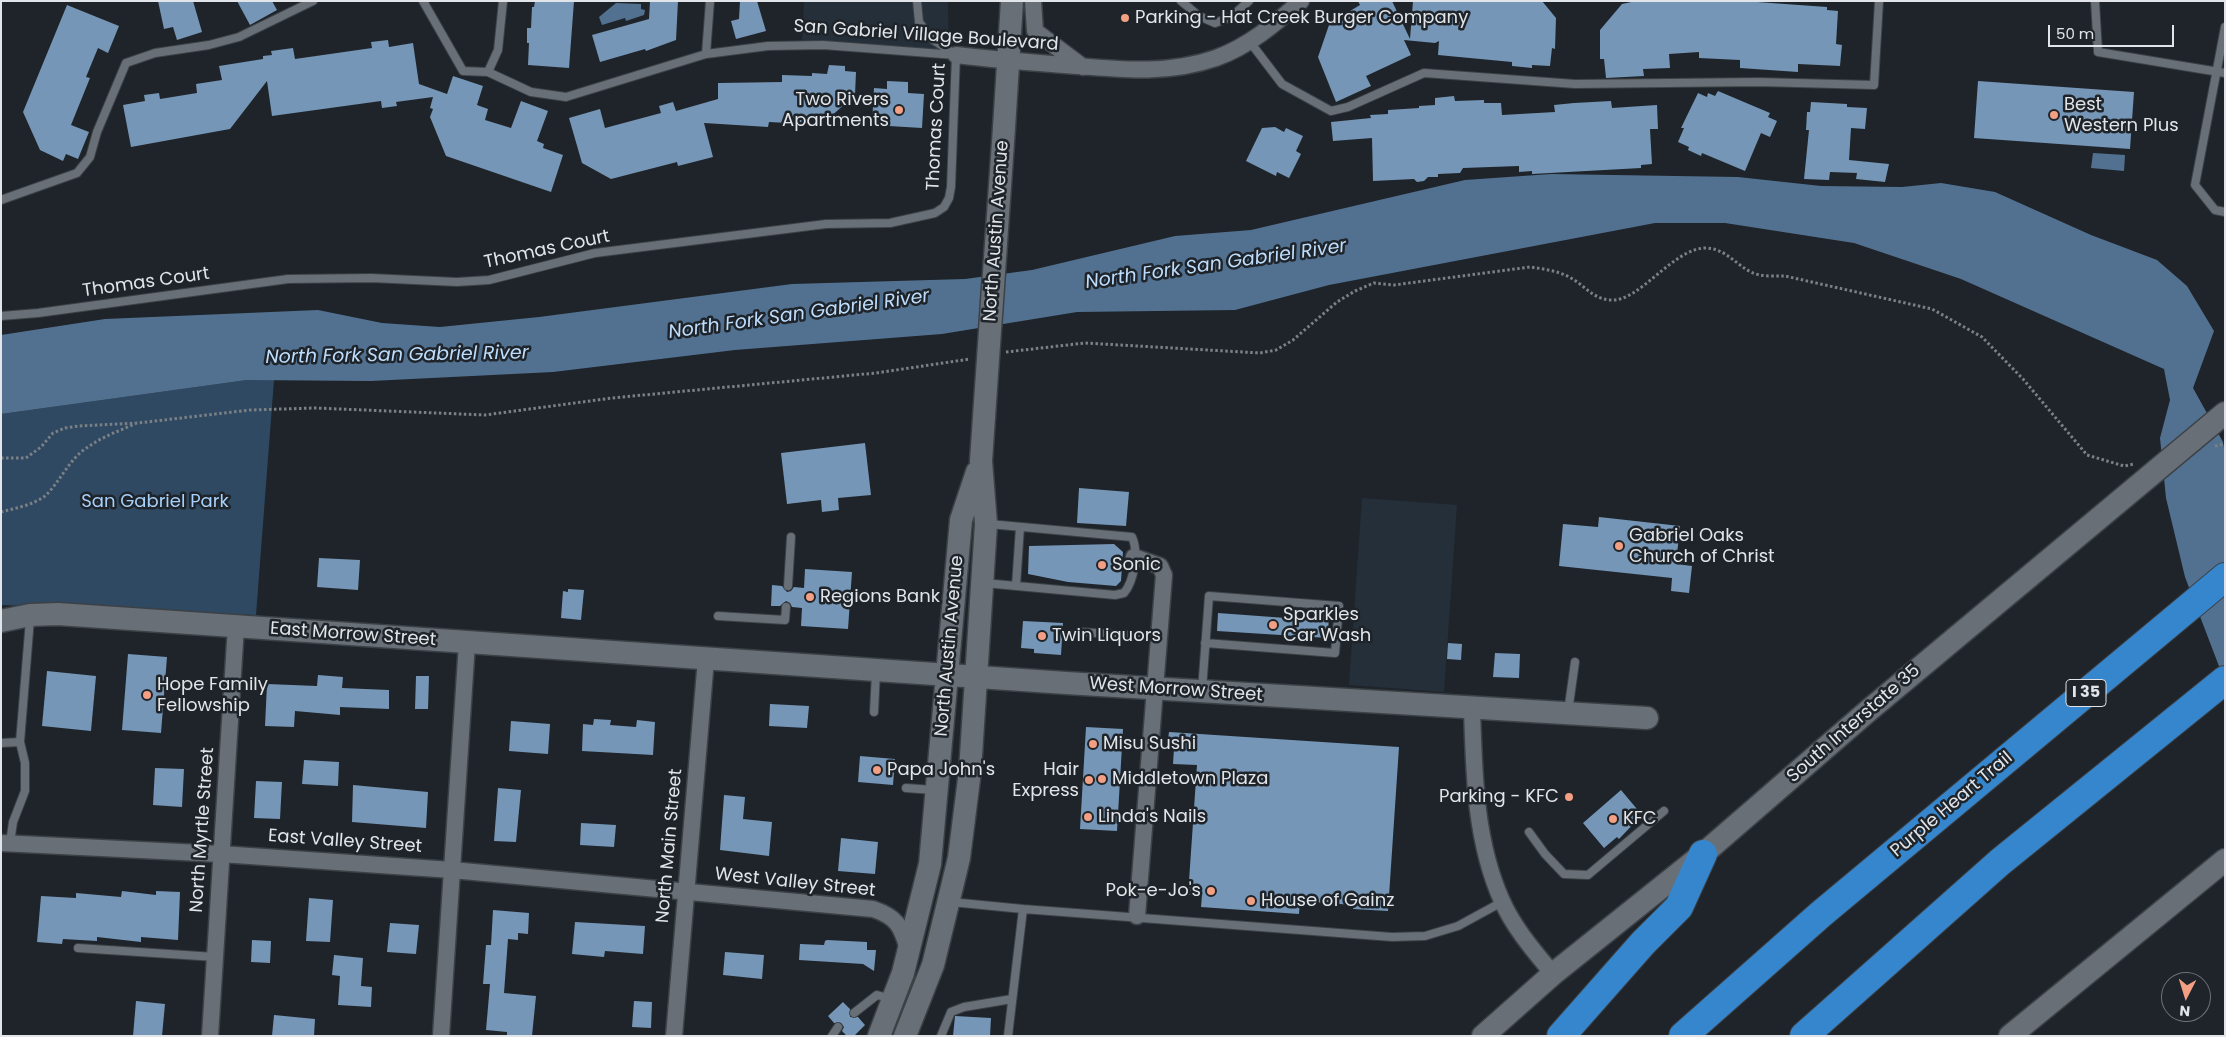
<!DOCTYPE html>
<html>
<head>
<meta charset="utf-8">
<style>
  body { margin:0 }
  #map { position:relative; width:2226px; height:1037px; overflow:hidden; background:#1e2429; font-family:Poppins,sans-serif }
  canvas { display:block }
  .frame { position:absolute; inset:0; border:2px solid #e1e5e9; pointer-events:none }
  .north { position:absolute; left:2161px; top:972px; width:50px; height:50px; box-sizing:border-box; background:#1e2429; border:1px solid #6c7176; border-radius:50%; rotate:185deg; font-size:14px; font-weight:700; line-height:20px; text-align:center; color:#e1e5e9 }
  .north::after { content:''; display:block; margin:auto; width:18px; height:22px; background:#f39f83; clip-path:polygon(50% 0,100% 100%,50% 72%,0 100%) }
  .scale { position:absolute; left:2048px; top:25px; width:126px; height:22px; box-sizing:border-box; border:2px solid #e1e5e9; border-top:0; padding-left:6px; font-size:15px; line-height:18px; white-space:nowrap; color:#e1e5e9; -webkit-text-stroke:4px #1e2429; paint-order:stroke }
</style>
</head>
<body>
<div id="map">
<canvas width="2226" height="1037"></canvas>
<div class="frame"></div>
<div class="north">N</div>
<div class="scale">50 m</div>
</div>
<script>
const g = document.querySelector('canvas').getContext('2d');
g.lineJoin = 'round';
function fill(path, color) { g.fillStyle = color; g.fill(path, 'evenodd'); }
function stroke(path, color, width, dash) { g.strokeStyle = color; g.lineWidth = width; g.lineCap = dash ? 'butt' : 'round'; g.setLineDash(dash || []); g.stroke(path); }
function label(font, color, halo, rows, align = 'center') {
  g.font = font + ' Poppins,sans-serif'; g.lineWidth = 5; g.setLineDash([]); g.textBaseline = 'middle'; g.strokeStyle = halo; g.fillStyle = color; for (const [text, x, y, turn = 0] of rows) {
    g.save(); g.translate(x, y); g.rotate((+turn || 0) * Math.PI / 180); g.textAlign = isNaN(turn) ? turn : align; if (halo) g.strokeText(text, 0, 0); g.fillText(text, 0, 0); g.restore();
  }
}
fill(new Path2D(`
  M804,1H948L949,59L802,40Z
  M1362,498L1457,505L1444,692L1349,685Z`), '#252f39');
fill(new Path2D(`
  M247,380H274L256,615L1,605V414Z`), '#2f4963');
fill(new Path2D(`
  M616,3L641,4V9L645,10L644,15L626,21L625,18L602,25L599,17Z
  M2093,153L2125,155L2124,171L2091,168Z
  M1551,174L1738,177L1821,186L1902,187L1941,183L1995,192L2091,235L2157,260L2187,286L2214,331L2193,388L2223,442L2225,454V682L2185,577L2166,498L2160,438L2170,400L2164,369L1961,279L1854,243L1725,223H1655L1329,285L1235,310L1077,312L942,334L735,350L553,372L371,381L247,380L1,414V335L105,319L318,310L382,323L440,327L539,317L792,284L965,279L1032,270L1175,236L1251,230L1465,180Z`), '#527191');
fill(new Path2D(`
  M158,1H193L202,32L177,40L173,27L164,29Z
  M237,1H272L277,10L250,25Z
  M535,1H574L569,68L528,65L529,43H527V28H531L532,7H534Z
  M650,1H678L676,40L646,51L645,49L600,62L592,35L649,19Z
  M740,1H757L766,31L736,39L731,21L739,19Z
  M1358,1H1392L1410,39L1413,1H1542L1556,18L1555,49L1552,48L1550,66L1532,65V68L1512,66V62L1438,55L1439,41L1435,43L1404,40L1411,55L1366,76L1371,86L1336,102L1318,57L1329,25L1341,20L1340,17L1360,5Z
  M1636,1H1743L1827,7V10L1838,11L1836,44L1842,45L1840,66L1798,64V72L1740,68V60L1699,58V52L1669,54L1670,68L1643,69L1644,76L1606,78L1604,59H1600V30L1622,4Z
  M67,5L119,26L108,53L98,48L86,77L90,78L71,125L89,132L78,159L66,154L63,161L40,150L23,112Z
  M388,40L389,47L413,43L419,84L447,94L453,76L483,86L477,105L488,109L485,120L511,128L521,101L548,111L537,141L544,144L543,148L563,155L551,192L446,156L430,117L433,109L430,108L433,97L396,102L397,106L382,108L381,101L272,116L267,81L230,129L131,147L123,105L145,101L144,95L159,93L160,99L197,93L196,84L222,80L219,66L263,59V56L272,55L271,51L293,48L295,59L372,48L371,42Z
  M829,65L845,66V71L856,72L855,95L828,119L806,118V124L769,122L768,127L704,123L713,157L678,166L677,162L611,179L582,163L569,118L600,109L605,128L661,113L659,106L673,102L676,111L718,99V83L782,82V75L812,76V73L827,74Z
  M887,81L908,82V93L924,94L922,128L872,125L874,88L887,89Z
  M1978,81L2134,92L2130,149L1974,138Z
  M1718,91L1770,113L1768,117L1777,121L1770,137L1761,133L1745,171L1702,153L1701,156L1688,150L1689,147L1678,142L1684,128H1681L1698,93L1707,97L1708,93L1715,96Z
  M1454,96L1455,101L1484,100V103H1501L1502,115L1555,112L1554,105L1574,103L1611,101L1612,108L1657,105L1658,129H1650L1652,164L1641,165V168L1532,174V171L1519,172V166L1463,168L1460,173L1438,174V177H1428L1424,181L1417,182L1414,179L1373,181L1372,138L1333,141L1331,122L1371,118L1370,115L1388,114V110L1419,108V106L1435,105V98Z
  M1811,102L1847,104V107L1867,108L1865,129L1851,128L1849,160L1889,164L1885,182L1856,179L1857,173L1830,172L1829,180L1804,179L1809,130H1806L1807,112H1810Z
  M1275,127L1284,132L1286,128L1303,136L1296,151L1301,154L1289,178L1277,172L1276,176L1246,161L1262,128Z
  M865,443L871,495L838,498L839,510L822,512L821,500L787,504L781,453Z
  M1079,488L1129,492L1126,526L1077,523Z
  M1599,517L1680,526L1676,564L1692,566L1689,593L1671,591L1672,578L1559,566L1563,524L1598,527Z
  M1114,544L1123,552L1121,581L1116,586L1068,582L1028,574L1029,546Z
  M319,558L360,560L358,590L317,587Z
  M805,569L852,572L848,629L801,626L802,608L792,607L790,603L786,601L780,606H771L772,585L782,586L787,592L791,591L794,587L804,588Z
  M568,589L584,590L581,620L561,618L563,591L568,592Z
  M1314,610L1329,611L1328,638L1217,631L1218,613L1313,620Z
  M1023,621L1063,623L1061,655L1034,653V649L1021,648Z
  M1448,643L1462,644L1461,660L1447,659Z
  M1495,653L1520,654L1519,678L1493,677Z
  M128,654L167,657L161,733L122,730Z
  M47,671L96,676L91,731L42,726Z
  M318,675L343,677L342,688L389,690V709L340,707V715L295,711L294,727L265,726L267,684L317,686Z
  M416,676H429L428,709H415Z
  M770,704L809,706L807,728L769,726Z
  M594,719L611,720L610,725L636,727L637,720L655,722L653,755L582,751L583,724L593,725Z
  M511,721L550,724L548,754L509,751Z
  M1086,727L1123,729L1117,831L1080,829Z
  M1169,732L1399,747L1388,911L1353,909V905L1300,901L1299,914L1201,907L1202,895H1188L1197,765L1173,764L1174,748L1167,747Z
  M860,756L895,759L893,785L858,782Z
  M304,760L339,762L338,786L302,784Z
  M155,768L184,769L182,807L153,805Z
  M256,781L282,782L280,819L254,818Z
  M353,785L428,792L426,828L352,822Z
  M498,788L521,790L516,842L494,841Z
  M1621,790L1642,815L1619,839L1617,837L1604,848L1583,823Z
  M724,795L745,797L743,819L772,822L769,856L720,850Z
  M581,823L616,825L614,847L580,845Z
  M841,838L878,842L875,874L838,871Z
  M122,891L156,895V891L180,892L178,940L141,937V942L97,937V941L63,939L62,944L37,942L41,896L76,898V893L121,897Z
  M309,898L333,900L330,942L306,941Z
  M493,910L529,913L528,934L518,933V940L508,939L504,993L536,996L532,1036H507V1032L486,1030L490,984H483L486,945H491Z
  M575,922L645,926L643,954L605,951L604,957L572,954Z
  M390,923L419,925L416,954L387,952Z
  M252,940L271,941L270,963L251,962Z
  M827,940L867,942V950H876L874,971L863,964L799,960L800,944L824,945L825,941Z
  M725,952L764,955L762,979L723,975Z
  M334,955L363,958L361,986L372,987L371,1007L338,1005L340,976L332,975Z
  M136,1001L165,1004L162,1036H133Z
  M634,1001L652,1002L651,1028L632,1027Z
  M843,1002L850,1009V1017H858L865,1025L854,1036H847L842,1031L844,1027L841,1023H834L828,1016Z
  M274,1015L315,1019L314,1036H272Z
  M955,1016L991,1018L990,1036H953Z`), '#7596b7');
const lane = new Path2D(`
  M423,1L463,71L488,72L531,92L566,97L706,54L768,46L823,45L956,55
  M917,1L919,22L933,40L955,54
  M1181,1L1199,16L1215,23L1231,17L1249,1
  M2095,1L2098,52L2225,73
  M2225,27L2195,185L2215,210L2225,212
  M1250,42L1282,84L1331,111L1348,107L1424,73L1575,84L1758,82L1874,85L1879,1
  M706,54L710,1
  M488,72L498,50L503,1
  M1,200L77,173L90,157L97,132L126,63L155,53L209,45L239,37L313,1
  M1,316L38,313L288,279L371,278L457,282L489,280L595,253L826,224L890,223L935,213L944,207L949,198L951,187L956,55
  M984,583L1115,595L1124,593C1134,581 1139,552 1132,537L989,524
  M788,586L791,537
  M1016,586L1020,527
  M718,616L785,620L786,607
  M1080,632L1160,637
  M1202,690L1209,596L1339,606L1335,653L1205,643
  M874,712L876,672
  M1568,712L1575,662
  M1,743L20,742
  M906,788L934,790
  M1529,832L1545,854L1564,874L1588,875L1664,811
  M10,843L13,822L25,791V763L20,742L30,619
  M951,902L1023,909L1392,937L1425,936L1458,926L1502,902
  M78,948L215,957
  M854,1013L877,995L892,999
  M832,1036L838,1027
  M941,1036L951,1012L964,1007L1012,999
  M1008,1036L1023,909`);
const street = new Path2D(`
  M1033,1L1035,31L1083,67
  M956,55C997,60 1037,63 1077,66C1125,70 1170,74 1216,58C1249,46 1275,24 1301,1
  M1134,557L1160,566L1164,575L1137,916
  M1472,709C1474,774 1475,841 1502,901C1514,928 1534,951 1553,974
  M1,843L221,854L452,870L873,909C897,917 901,926 908,949
  M210,1036L236,626
  M441,1036L467,643
  M674,1036L706,659`);
const secondary = new Path2D(`
  M1004,128L1012,1
  M1,621L30,615L58,614L1066,683L1647,718
  M879,1036L903,973L930,864L961,520L977,472
  M905,1036L933,965L959,858L970,771L986,524L981,461L984,417
  M1483,1036L1553,974L1703,854L1868,711L2225,413
  M2010,1036L2225,860`);
const highway = new Path2D(`
  M1561,1036L1643,943L1679,907L1703,854
  M1683,1036L1821,914L2225,577
  M1804,1036L2000,862L2225,680`);
stroke(lane, '#3c4146', 10);
stroke(street, '#3c4146', 19);
stroke(secondary, '#3c4146', 25);
stroke(highway, '#3c4146', 30);
stroke(new Path2D(`
  M1006,352L1085,343L1260,353L1276,350L1293,340L1337,302L1355,291L1374,283L1394,285L1530,267C1544,269 1559,271 1571,278C1584,285 1593,299 1610,300C1639,303 1672,249 1705,248C1725,248 1735,264 1751,272C1760,277 1774,276 1785,276L1932,309L1982,337L2023,379L2087,455L2124,466L2134,464
  M2215,446L2225,444
  M1,458H26L41,447L53,433L65,428L79,426L138,423L250,410L315,408L485,415L612,398L876,373L970,359
  M1,512C16,508 33,505 45,496C60,482 68,461 85,449C101,437 119,431 137,423`), '#7b8085', 3, [2.5, 2.5]);
stroke(lane, '#686f76', 8);
stroke(street, '#686f76', 16);
stroke(secondary, '#686f76', 22);
stroke(highway, '#3686ce', 28);
const secondaryBridge = new Path2D(`
  M984,417L1004,128`);
stroke(secondaryBridge, '#3c4146', 25, []);
stroke(secondaryBridge, '#686f76', 22);
for (const [x, y, r, color] of [
  [1125,18,5,"#f39f83"],
  [899,110,5,"#f39f83"],
  [2054,115,5,"#f39f83"],
  [1619,546,5,"#f39f83"],
  [1102,565,5,"#f39f83"],
  [810,597,5,"#f39f83"],
  [1273,625,5,"#f39f83"],
  [1042,636,5,"#f39f83"],
  [147,695,5,"#f39f83"],
  [1093,744,5,"#f39f83"],
  [877,770,5,"#f39f83"],
  [1102,779,5,"#f39f83"],
  [1089,780,5,"#f39f83"],
  [1569,797,5,"#f39f83"],
  [1088,817,5,"#f39f83"],
  [1613,819,5,"#f39f83"],
  [1211,891,5,"#f39f83"],
  [1251,901,5,"#f39f83"]
]) { const dot = new Path2D(); dot.arc(x, y, r, 0, 2 * Math.PI); g.fillStyle = color; g.fill(dot); stroke(dot, '#1e2429', 2); }
for (const [x, y, w] of [
  [2086,693,40]
]) { const box = new Path2D(); box.roundRect(x - w / 2, y - 13.5, w, 27, 4); g.fillStyle = '#1e2429'; g.fill(box); stroke(box, '#e1e5e9', 1); }
label('bold 16px', '#e1e5e9', null, [
  ["I 35",2086,693]
]);
label('18px', '#e1e5e9', '#1e2429', [
  ["Parking - Hat Creek Burger Company",1135,18],
  ["Two Rivers",889,100,"right"],
  ["Apartments",889,121,"right"],
  ["Best",2064,105],
  ["Western Plus",2064,126],
  ["Gabriel Oaks",1629,536],
  ["Church of Christ",1629,557],
  ["Sonic",1112,565],
  ["Regions Bank",820,597],
  ["Sparkles",1283,615],
  ["Car Wash",1283,636],
  ["Twin Liquors",1052,636],
  ["Hope Family",157,685],
  ["Fellowship",157,706],
  ["Misu Sushi",1103,744],
  ["Papa John's",887,770],
  ["Hair",1079,770,"right"],
  ["Express",1079,791,"right"],
  ["Middletown Plaza",1112,779],
  ["Parking - KFC",1559,797,"right"],
  ["Linda's Nails",1098,817],
  ["KFC",1623,819],
  ["Pok-e-Jo's",1201,891,"right"],
  ["House of Gainz",1261,901]
], 'left');
label('18px', '#e1e5e9', '#1e2429', [
  ["San Gabriel Village Boulevard",926,36,4],
  ["Thomas Court",937,127,-87],
  ["North Austin Avenue",997,231,-86],
  ["Thomas Court",547,250,-12],
  ["Thomas Court",146,283,-8],
  ["East Morrow Street",353,635,4],
  ["North Austin Avenue",950,646,-85],
  ["West Morrow Street",1176,690,4],
  ["South Interstate 35",1854,724,-41],
  ["Purple Heart Trail",1952,805,-40],
  ["North Myrtle Street",203,830,-86],
  ["East Valley Street",345,842,4],
  ["North Main Street",670,846,-85],
  ["West Valley Street",795,883,6]
]);
label('18px', '#a7d0fa', '#1e2429', [
  ["San Gabriel Park",155,502]
]);
label('italic 19px', '#beddfd', '#1e2429', [
  ["North Fork San Gabriel River",1216,265,-8],
  ["North Fork San Gabriel River",799,315,-8],
  ["North Fork San Gabriel River",397,356,-1]
]);
</script>
</body>
</html>
